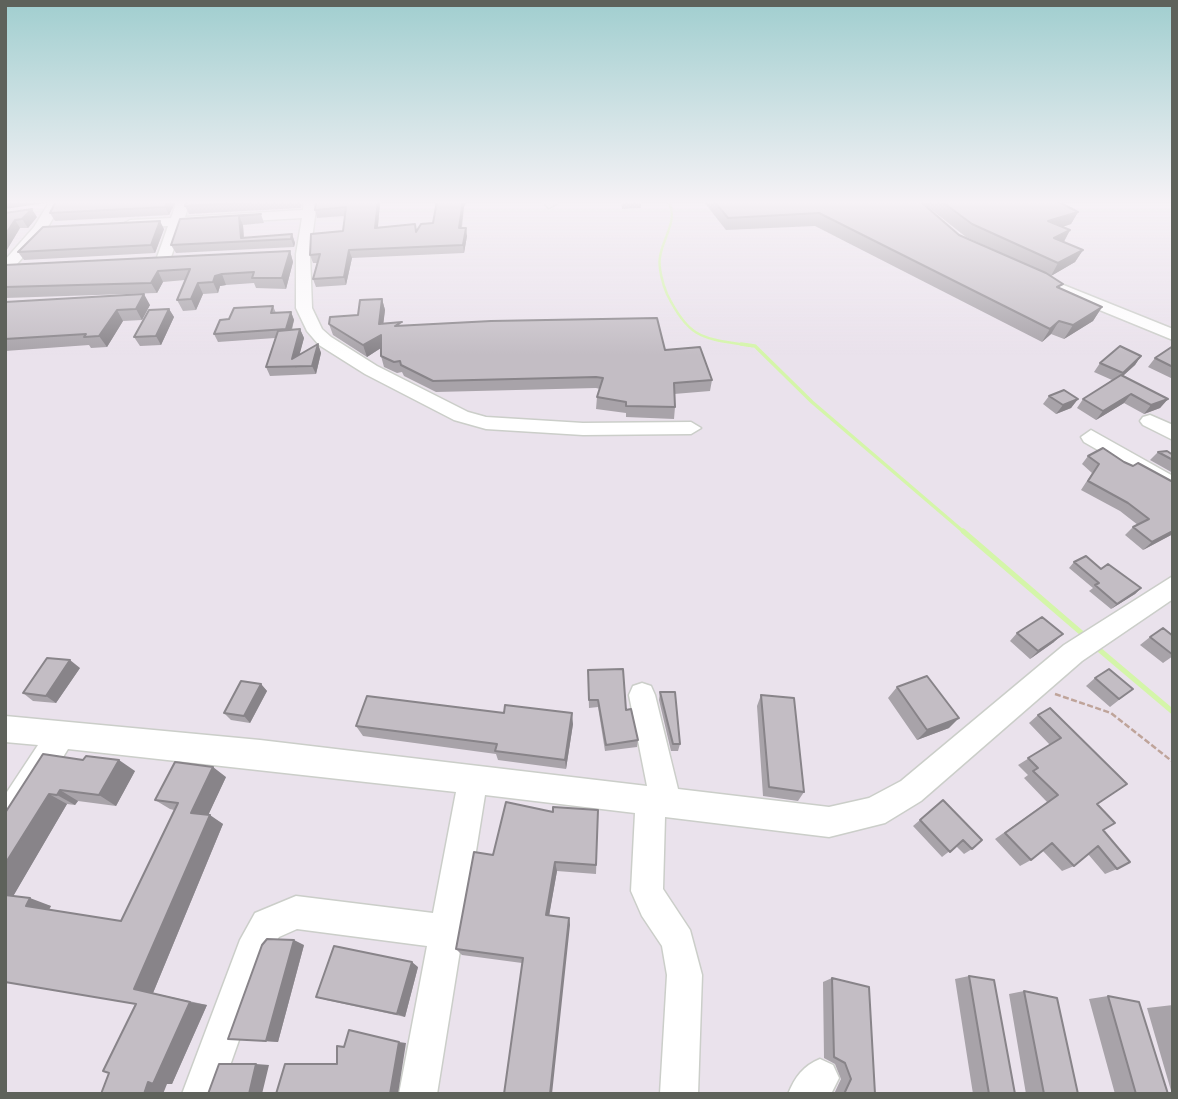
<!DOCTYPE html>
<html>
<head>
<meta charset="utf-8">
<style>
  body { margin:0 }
  #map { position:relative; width:1178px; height:1099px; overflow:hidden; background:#eae2ec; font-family:Overpass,sans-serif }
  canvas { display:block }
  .frame { position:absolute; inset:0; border:7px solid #5e625b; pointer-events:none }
</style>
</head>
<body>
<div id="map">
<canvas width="1178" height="1099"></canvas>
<div class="frame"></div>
</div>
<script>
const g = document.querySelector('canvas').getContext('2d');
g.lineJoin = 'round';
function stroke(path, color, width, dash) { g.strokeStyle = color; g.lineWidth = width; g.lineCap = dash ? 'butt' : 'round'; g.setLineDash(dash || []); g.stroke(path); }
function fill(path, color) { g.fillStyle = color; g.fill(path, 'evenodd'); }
stroke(new Path2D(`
  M668,201C679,220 663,237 660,257C658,267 663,285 667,294C690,341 704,338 752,346`), '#d4f5a9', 2.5);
stroke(new Path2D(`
  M741,344L755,346L812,402L965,533`), '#d4f5a9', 3.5);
stroke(new Path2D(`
  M963,531L1085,636
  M1096,647L1173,712`), '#d4f5a9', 5);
const minor = new Path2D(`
  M50,201H63L45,232L10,272L5,273V260L34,227Z
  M177,201H190L185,217L303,210L304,201H317L310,254L312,308L322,329L331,337L377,366L468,412L486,417L583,423L691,422L701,428L691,434L583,435L486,429L454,420L365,374L319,345L307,331L296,308V254L302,218L182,225L169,263L167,266H157L155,263L168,226L130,228L123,224L130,220L171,218Z
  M542,201H555L556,204L549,208Z
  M1046,278L1173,329V340L1041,286L1038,283Z
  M1150,415L1173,425V440L1143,425L1140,421L1143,417Z
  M1091,430L1173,476V493L1084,442L1081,437Z
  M1173,576V599L1082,661L921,801L885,823L829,837L665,817L663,889L690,930L702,975L698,1094H660L667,975L662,946L642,916L631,891L635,813L485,795L437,1094H399L427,946L297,929L279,937L271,949L220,1094H182L240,940L255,913L296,896L433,913L456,792L68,749L16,833L5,837V795L38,745L5,742V716L260,740L647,786L629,695L633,686L642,683L651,686L655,695L678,789L829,807L869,798L901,781L1064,645Z
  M820,1059L833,1065L839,1078L831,1094H788C795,1077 803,1066 820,1059Z`);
stroke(minor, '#cbcec9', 3);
stroke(new Path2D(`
  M1055,694L1111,713L1173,762`), '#bfa49a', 2.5, [6, 2.5]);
fill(minor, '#fff');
fill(new Path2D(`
  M56,201H176L169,215L55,221L50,213Z
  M186,201H302L301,208L189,214L185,206Z
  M437,201H467L464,207L462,228L467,236L464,253L352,258L346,285L316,287L313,279L317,263H313L310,255L343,231L345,216L317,218L315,210L380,203L378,227L415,224L417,231L433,223Z
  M621,201H641V208L622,209Z
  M703,201H1057L1078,212L1071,224L1062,227L1070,230L1064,242L1083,250L1075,262L1051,276L966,237L928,207L959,235L1060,289L1102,307L1093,321L1064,339L1051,334L1042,342L815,226L726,230Z
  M5,213L37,217L28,228H20L5,253Z
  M261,214L264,223L243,225L244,238L292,234L295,243L294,247L176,253L171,245L180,219Z
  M164,229L155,253L24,260L18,252Z
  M290,251L293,262L286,289L256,288L254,283L226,285L220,286L218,293L203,294L196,310L183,311L177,300L185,280L163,282L157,293L5,298V265Z
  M382,299L385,310L383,324L665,350L712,380L710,391L674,394L675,407L674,419L626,417V413L596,409L597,397L600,389L596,388L436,392L404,376L402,372L397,373L384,367L381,356V348L367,357L333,335L329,324L358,315Z
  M5,302L150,305L142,320L123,321L107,347L91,348L89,345L5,351Z
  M273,306L276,313L291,312L294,320L292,330L300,329L304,338L299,355L318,344L321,353L316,374L270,376L266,367L275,338L218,342L214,334L229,319Z
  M169,309L174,317L161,345L140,346L134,337Z
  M1173,346V379L1148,367L1155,358Z
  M1141,356L1135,365L1123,376L1168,399L1160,408L1144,414L1124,403L1096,420L1077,408L1083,399L1112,380L1094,372L1100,363Z
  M1049,396L1078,399L1071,408L1056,414L1043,404Z
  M1158,452L1173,455V473L1150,460Z
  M1088,456L1124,462L1173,482V534L1143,550L1125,535L1133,527L1138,525L1120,511L1081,490L1092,473L1082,464Z
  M1074,562L1101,569L1141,588L1135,594L1111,609L1089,591L1093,588L1069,568Z
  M1017,633L1054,642L1030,659L1010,641Z
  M1150,637L1173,656L1163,663L1140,645Z
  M80,668L56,703L33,701L23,693Z
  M588,670L626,710L638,740L637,747L605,751L598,707L589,708Z
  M1095,678L1133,689L1110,707L1086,686Z
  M261,684L267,691L250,723L231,720L224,713Z
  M897,687L949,728L917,740L888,698Z
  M660,692L680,744L678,751H671L659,700Z
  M761,695L804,792L798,801L763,796L757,706Z
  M1050,708L1097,804L1103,830L1117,869L1105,874L1088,854L1074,866L1062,871L1042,850L1031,860L1020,866L995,839L1047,802L1024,778L1028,775L1018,765L1050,745L1029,723L1038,715Z
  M573,724L566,769L498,760L496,754L363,736L356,726Z
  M43,754L135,771L116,806L78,801L75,805L67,804L13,896L51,906L49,910L121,921L174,810L170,809L155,800L226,777L208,815L223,824L153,993L207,1005L172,1084H167L136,1004L5,982V813Z
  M943,800L972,849L964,854L956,846L942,857L913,826Z
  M598,810L596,874L557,871L549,915L569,918L570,925L522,963L462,955L456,949L493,855L553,812Z
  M304,945L278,1042L228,1039Z
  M418,967L405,1017L326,1000L316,997Z
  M969,976L1015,1094H973L955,979Z
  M832,978L875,1094H834L841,1079L835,1064L824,1058L823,982Z
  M1024,991L1078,1094H1026L1009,994Z
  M1108,996L1168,1094H1115L1089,999Z
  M1173,1005V1094H1172L1147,1008Z`), '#a8a3a9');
fill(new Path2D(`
  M5,201H48L46,203L5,209Z
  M168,201H176L169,215L165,207Z
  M378,201H405L380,203L377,236L375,228Z
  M463,201H467L464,207L460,236L459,228Z
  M921,201H930L928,207L918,211Z
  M32,209L37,217L28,228L22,219Z
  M1078,212L1071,224L1042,234L1048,221Z
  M239,216L243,225L244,241L241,238Z
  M15,220L20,228L5,253V235Z
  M160,221L164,229L155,253L151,245Z
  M466,228L467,236L464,253L463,245Z
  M1070,230L1063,243L1054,238Z
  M292,234L295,243L294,247L291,239Z
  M349,250L352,258L346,285L344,277Z
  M1083,250L1075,262L1051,276L1058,263Z
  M290,251L293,262L286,289L282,278Z
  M158,271L163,282L157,293L151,283Z
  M222,274L226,285L220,286L218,293L213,282L215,276Z
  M198,283L203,294L196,310L191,299Z
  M144,294L150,305L142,320L136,309Z
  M382,299L385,310L382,335L379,324Z
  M1102,307L1093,321L1064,339L1073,325Z
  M169,309L174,317L161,345L156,336Z
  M117,310L123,321L107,347L99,336Z
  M291,312L294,320L289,338L286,329Z
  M1059,321L1051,334L1042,342L1050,329Z
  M300,329L304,338L296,368L292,359Z
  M381,335L384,346L367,357L363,345Z
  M318,344L321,353L316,374L312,366Z
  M1141,356L1135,365L1116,382L1123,373Z
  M1131,394L1124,403L1096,420L1103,411Z
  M1078,399L1071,408L1056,414L1063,405Z
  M1168,399L1160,408L1144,414L1151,405Z
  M1173,531V534L1143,550L1152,542Z
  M1141,588L1135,594L1111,609L1117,604Z
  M1063,634L1054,642L1030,659L1038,651Z
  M70,660L80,668L56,703L46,696Z
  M261,684L267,691L250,723L244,716Z
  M572,713L573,724L566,769L565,760Z
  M959,718L949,728L917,740L927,730Z
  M119,760L135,771L116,806L99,795Z
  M213,767L226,777L205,822L191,813Z
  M60,790L78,801L75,805L57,795Z
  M49,794L67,804L11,900L5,898V864Z
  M210,815L223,824L153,993L134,989Z
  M555,862L557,871L548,922L546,915Z
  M30,898L51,906L47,913L26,906Z
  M569,918L570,925L552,1094H550Z
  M294,940L304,945L278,1042L266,1041Z
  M412,962L418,967L405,1017L397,1014Z
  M190,1002L207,1005L172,1084H167L163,1094H144L148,1082Z
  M399,1042L406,1043L398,1094H390Z
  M256,1064L269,1065L262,1094H249Z`), '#888489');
const building = new Path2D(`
  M56,201H168L165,207L50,213Z
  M186,201H270L185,206Z
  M316,201H378L375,228L415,224L416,232L421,224L433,223L437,201H463L459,228H466L463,245L349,250L344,277L313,279L320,254L310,255L311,234L343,231L346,207L315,210Z
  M714,201H922L921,202L959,235L1046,273L1063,284L1057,287L1102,307L1073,325L1059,321L1050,329L819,213L728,218Z
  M941,201H1057L1078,212L1048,221L1070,230L1054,238L1083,250L1058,263L972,224Z
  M32,209L22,219L15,220L5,235V213Z
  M261,214L239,216L241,238L292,234L291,239L171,245L180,219Z
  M160,221L151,245L18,252L43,227Z
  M290,251L282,278H252L254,272L222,274L215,276L213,282L198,283L191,299L177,300L190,269L158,271L151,283L5,287V265Z
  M144,294L136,309L117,310L99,336L84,337L86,334L5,339V302Z
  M382,299L379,324L402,322L395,326L491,321L657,318L665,350L700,347L712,380L674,383L675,407L626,406V402L597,397L603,378L596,377L433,381L401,365L400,361L394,362L381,356V335L363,345L329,324L330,317L358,315L360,300Z
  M273,306L271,313L291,312L286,329L214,334L220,320L229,319L234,308Z
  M169,309L156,336L134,337L149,310Z
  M300,329L292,359L318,344L312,366L266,367L278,331Z
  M1120,346L1141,356L1123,373L1100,363Z
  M1173,346V367L1155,358Z
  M1121,375L1168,399L1151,405L1131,394L1103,411L1083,399Z
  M1064,390L1078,399L1063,405L1049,396Z
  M1103,448L1124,462L1133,466L1138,463L1173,482V531L1152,542L1133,527L1149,519L1128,503L1088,481L1099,464L1088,456Z
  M1167,451L1173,455V460L1158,452Z
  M1086,556L1101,569L1108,564L1141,588L1117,604L1095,585L1099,583L1074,562Z
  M1042,617L1063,634L1038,651L1017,633Z
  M1163,628L1173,636V655L1150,637Z
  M47,658L70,660L46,696L23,693Z
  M623,669L626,710L631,709L638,740L606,745L598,700H589L588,670Z
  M1109,669L1133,689L1119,699L1095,678Z
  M927,676L959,718L927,730L897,687Z
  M241,681L261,684L244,716L224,713Z
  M660,692H675L680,744H673Z
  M761,695L794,698L804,792L769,787Z
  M367,696L504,713L505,705L572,713L565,760L495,751L497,744L356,726Z
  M1050,708L1127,784L1097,804L1115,823L1103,830L1130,862L1117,869L1098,846L1074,866L1052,843L1031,860L1005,833L1058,795L1033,771L1038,768L1028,758L1061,738L1038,715Z
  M43,754L83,760L86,756L119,760L99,795L60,790L57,795L49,794L5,864V813Z
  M175,762L213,767L191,813L210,815L134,989L190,1002L153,1084L148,1082L144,1094H101L109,1073L103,1071L136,1004L5,982V895L30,898L26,906L121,921L178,803L155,800Z
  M943,800L982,840L972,849L963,840L950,852L920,820Z
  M506,802L553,812V807L598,810L596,865L555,862L546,915L569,918L550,1094H504L523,958L456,949L474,852L493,855Z
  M267,939L294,940L266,1041L228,1039L262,945Z
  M334,946L412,962L397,1014L316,997Z
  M969,976L994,980L1015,1094H989Z
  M832,978L869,987L875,1094H844L851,1079L845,1063L834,1057Z
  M1024,991L1057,998L1078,1094H1044Z
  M1108,996L1139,1002L1168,1094H1136Z
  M349,1030L399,1042L390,1094H276L285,1064H337V1046L344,1047Z
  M219,1064H256L249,1094H208Z`);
fill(building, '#c3bdc4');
stroke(building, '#888489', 2);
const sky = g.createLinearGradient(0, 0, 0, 355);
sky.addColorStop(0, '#a0cecf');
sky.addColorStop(0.57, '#f6f2f6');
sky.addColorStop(1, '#f6f2f600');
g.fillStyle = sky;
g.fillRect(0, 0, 1178, 355);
</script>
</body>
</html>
